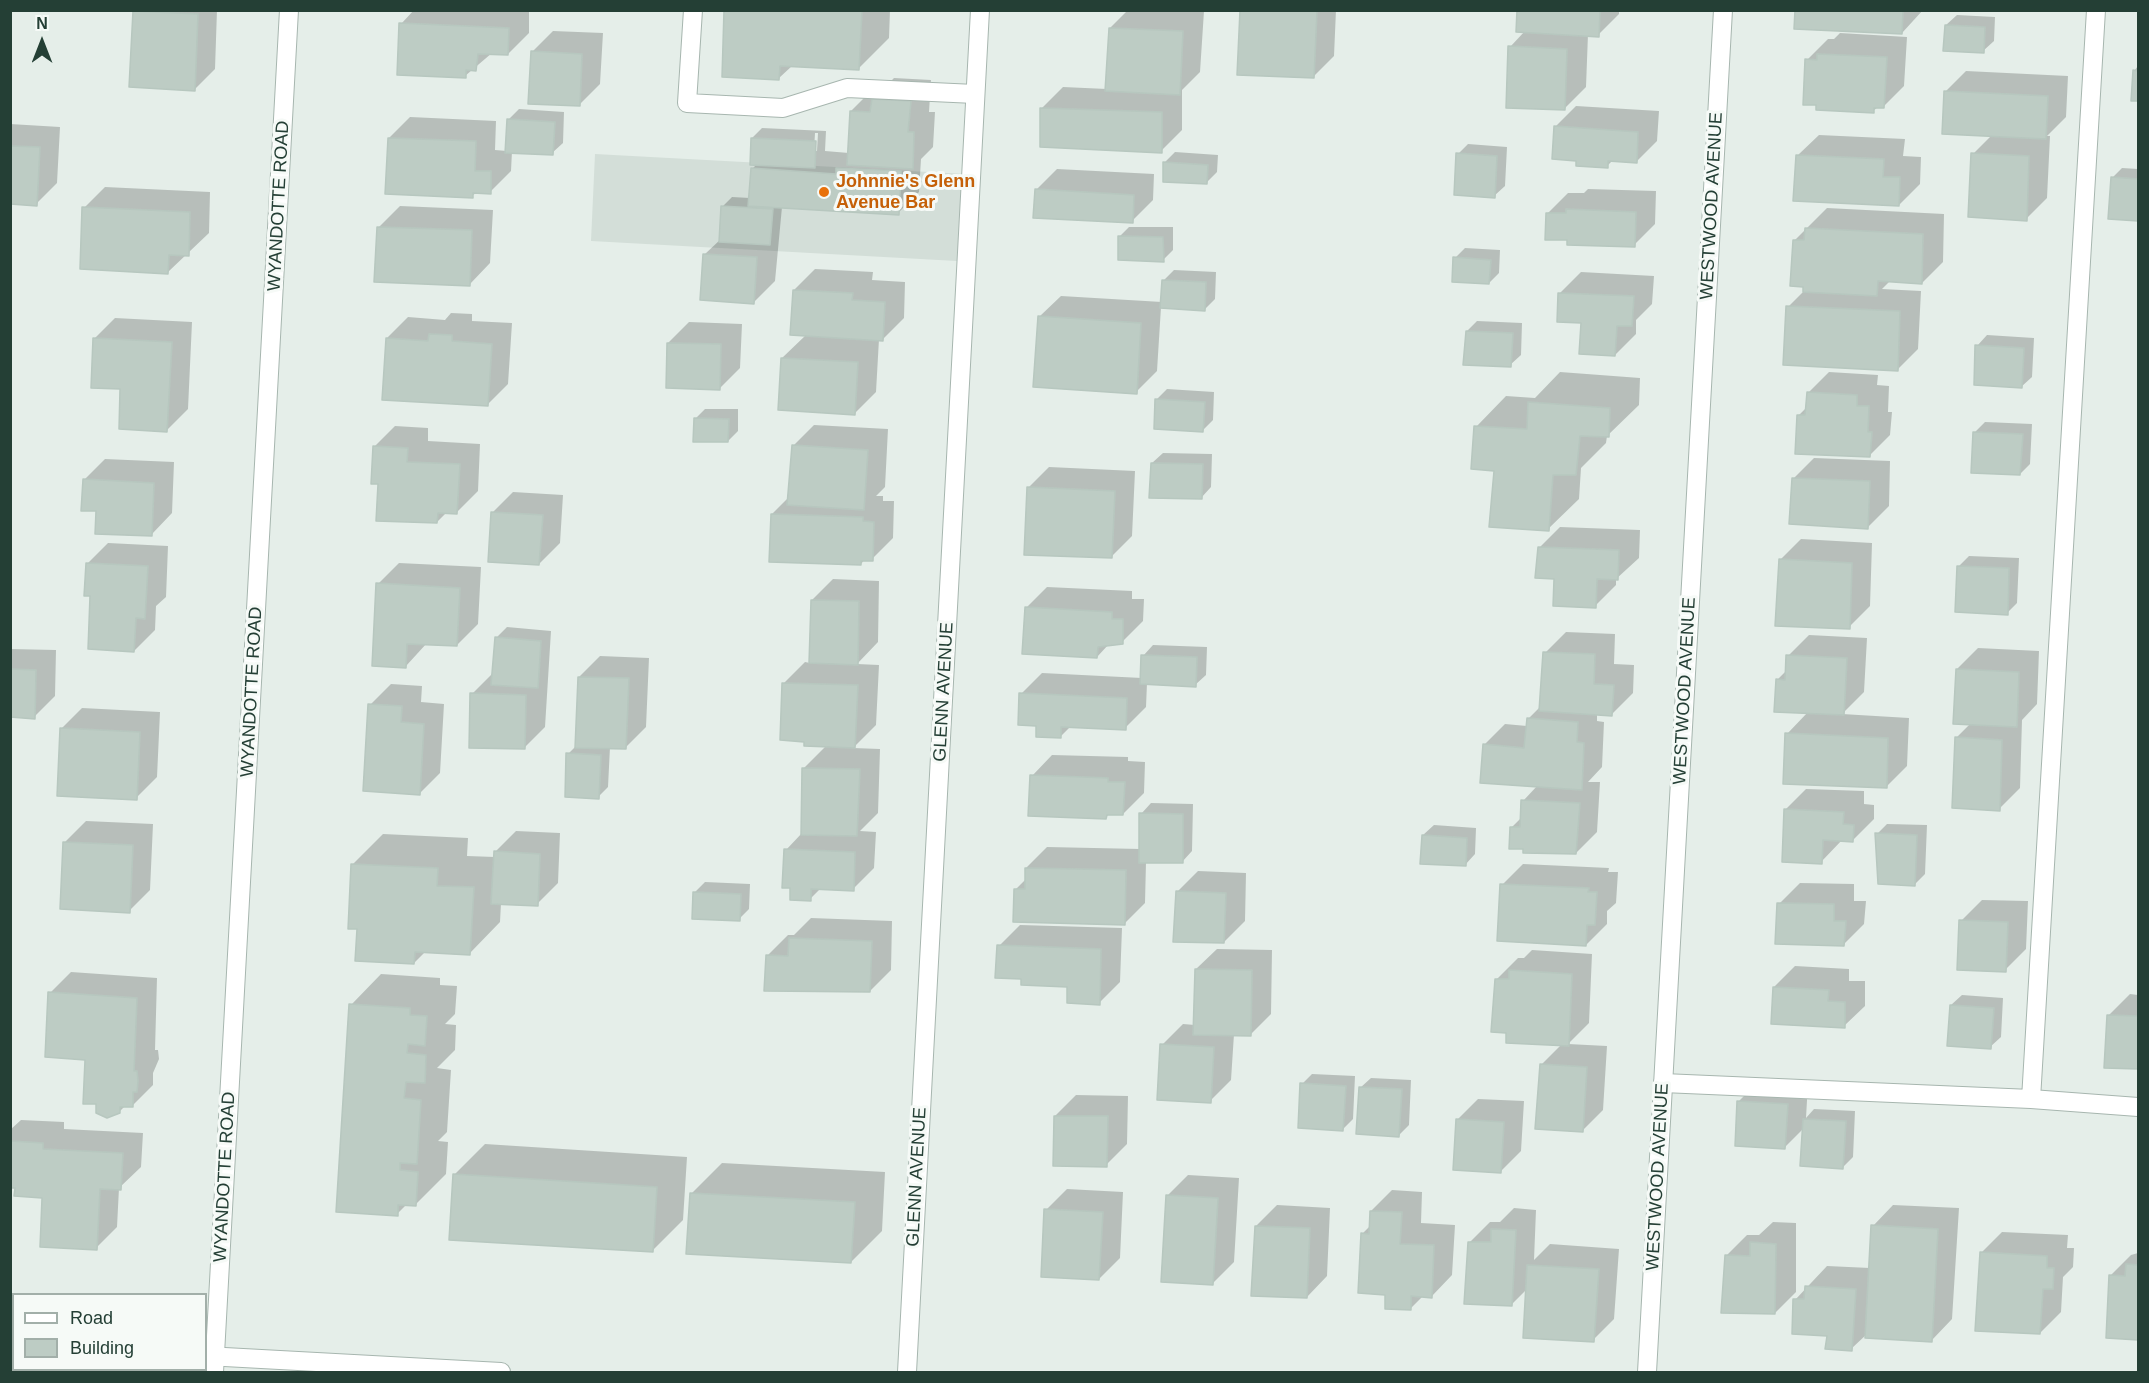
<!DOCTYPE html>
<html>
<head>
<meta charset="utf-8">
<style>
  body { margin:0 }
  #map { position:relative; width:2149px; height:1383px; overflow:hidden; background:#e5eee9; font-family:Arial,sans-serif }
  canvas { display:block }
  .frame { position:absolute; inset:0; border:12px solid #243f35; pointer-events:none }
  .legend { position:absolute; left:12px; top:1293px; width:195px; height:78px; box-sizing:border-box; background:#f6faf7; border:2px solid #a2afa9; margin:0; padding:8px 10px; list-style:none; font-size:18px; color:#243f35 }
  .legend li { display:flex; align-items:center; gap:12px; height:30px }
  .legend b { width:30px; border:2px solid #a2afa9 }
  .north { position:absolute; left:12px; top:12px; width:60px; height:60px; -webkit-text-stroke:4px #f6faf7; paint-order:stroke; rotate:0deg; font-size:16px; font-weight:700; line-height:24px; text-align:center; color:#243f35 }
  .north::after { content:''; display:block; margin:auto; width:21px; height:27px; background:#243f35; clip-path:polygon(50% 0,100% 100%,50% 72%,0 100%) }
</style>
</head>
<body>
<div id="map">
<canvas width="2149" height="1383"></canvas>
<div class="frame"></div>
<ul class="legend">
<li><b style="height:8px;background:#fff"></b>Road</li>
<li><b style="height:16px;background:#bdccc4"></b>Building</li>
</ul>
<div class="north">N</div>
</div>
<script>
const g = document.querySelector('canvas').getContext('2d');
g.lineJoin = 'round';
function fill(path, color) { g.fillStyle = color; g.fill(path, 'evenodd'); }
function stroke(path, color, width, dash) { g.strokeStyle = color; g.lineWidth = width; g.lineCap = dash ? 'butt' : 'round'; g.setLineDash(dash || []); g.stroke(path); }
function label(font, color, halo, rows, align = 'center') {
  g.font = font + ' Arial,sans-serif'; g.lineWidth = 6; g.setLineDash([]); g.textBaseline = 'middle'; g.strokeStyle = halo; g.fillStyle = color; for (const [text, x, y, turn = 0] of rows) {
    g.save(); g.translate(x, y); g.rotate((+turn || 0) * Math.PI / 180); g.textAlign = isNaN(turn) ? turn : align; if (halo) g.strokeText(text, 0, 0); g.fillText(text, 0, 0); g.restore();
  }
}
fill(new Path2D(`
  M595,154L966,174L957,261L591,241Z`), '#d3ded8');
fill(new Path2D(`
  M135,10H217L215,69L194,90Z
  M414,10H529V33L508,54L492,53L465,76L401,24Z
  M726,10H890L889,38L858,69L792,66L779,78Z
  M1128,10L1204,11L1200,72L1182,90V130L1161,151L1042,108L1063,87L1107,89L1110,28Z
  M1241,10H1336L1334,56L1313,77Z
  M1519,10H1619V14L1598,35L1588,34L1586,87L1565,108L1510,47L1525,31Z
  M1797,10H1923L1902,33Z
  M1957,15L1995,17L1994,41L1983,51L1946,25Z
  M553,31L603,33L600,84L579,105L532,52Z
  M1840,33L1907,37L1904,86L1883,107H1878L1873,111L1807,60L1828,39H1834Z
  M2138,66V100H2132L2134,71Z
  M1966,71L2068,76L2066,117L2047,136H2050L2047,198L2026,219L1973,154L1992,135L1945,92Z
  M894,78L931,80L929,112H935L933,147L921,159L919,192L898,213L782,207L775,281L754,302L705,254L721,239L722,207L732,197L750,198L752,169L757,164L752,138L762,128L826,131L825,151L849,153L851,111L872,90L881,91ZM815,133H818L817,151H814Z
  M1576,106L1659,111L1657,141L1636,162L1613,160L1607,166L1578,159L1555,127Z
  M519,109L564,112L563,143L552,153L512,151L511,171L490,192H477L472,196L389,138L410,117L496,121L495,150L507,151L508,120Z
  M10,124L60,127L57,183L36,204L10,203Z
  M1819,135L1905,139L1903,156L1921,157L1920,184L1899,205L1798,155Z
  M1468,144L1507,147L1505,186L1494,196L1458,154Z
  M1175,152L1218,155L1217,172L1207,182L1165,162Z
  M2122,168L2138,169V219L2109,218L2112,178Z
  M1057,169L1154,174L1153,200L1132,221L1036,190Z
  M105,187L210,192L209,233L168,272L84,208Z
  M1588,189L1656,191L1655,224L1634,245L1569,239L1547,214L1568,193H1584Z
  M400,206L493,210L490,263L470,284L379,227Z
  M1827,208L1944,214L1943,262L1922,283L1890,281L1882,289L1921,291L1918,349L1897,370L1788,307L1804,291L1794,241Z
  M1129,227H1173V250L1163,260L1119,237Z
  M1465,248L1500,250L1499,273L1489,283L1455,258Z
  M815,269L873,272L872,280L905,282L904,318L883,339H879L876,392L855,413L782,358L806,335L794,290Z
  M1174,270L1216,272L1215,299L1205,309L1161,307L1157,371L1136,392L1040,316L1061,296L1162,302L1163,281Z
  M1581,272L1654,276L1652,304L1636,320V334L1615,355L1582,322L1560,293Z
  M451,313L472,314V321L512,323L508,384L487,405L387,338L408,317L445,320Z
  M115,318L192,322L188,409L167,430L122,388L94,339Z
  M1477,321L1522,323L1521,355L1510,365L1467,331Z
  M689,322L742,324L740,368L720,388L668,343Z
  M1987,335L2034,338L2032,377L2021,387L1977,346Z
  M1560,372L1640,378L1639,405L1607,436L1606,443L1581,468L1579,499L1548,529L1476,427L1506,396L1535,398Z
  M1829,372L1878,375L1877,385L1889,386L1888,412H1892L1890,435L1869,456L1798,416L1807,407L1808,393Z
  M1167,389L1214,392L1213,420L1203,430L1156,400Z
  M705,409H738V431L728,441L695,419Z
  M1985,422L2032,424L2030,464L2020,474L1974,433Z
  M814,425L888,429L885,487L876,496H883V501H894L893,538L872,559H865L861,564L772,514L789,497L793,446Z
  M395,426L428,428V441L480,444L478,491L457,512H447L437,522L380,483L374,447Z
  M1163,453L1212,454L1211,487L1201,498L1152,463Z
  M1814,458L1890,461L1889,506L1868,527L1793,479Z
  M105,459L174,462L172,513L152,534L98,510L84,480Z
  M1049,467L1135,471L1132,536L1111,557L1028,488Z
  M513,492L563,495L560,543L539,564L492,513Z
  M1560,527L1640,530L1639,558L1616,579V585L1595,606L1556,577L1539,548Z
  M1801,539L1872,543L1870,606L1849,627L1780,560Z
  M108,543L168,546L166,597L156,606L155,630L134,651L92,594L87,564Z
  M1969,556L2019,558L2017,603L2007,613L1958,567Z
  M399,563L481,567L478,624L457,645L427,643L406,666L378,584Z
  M833,579L879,581L878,642L857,664L879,665L876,725L853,748L880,749L878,813L860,831L876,832L874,868L853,889L821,888L810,899L786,850L802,833L803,769L827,745L784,683L805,662L810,663L812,600Z
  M1047,587L1132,591V599H1144L1143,621L1122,642L1109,644L1097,657L1026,608Z
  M507,627L551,631L545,727L524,748L472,694L493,673L496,638Z
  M1566,632L1615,634L1614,664L1634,665L1633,693L1612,714L1597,713V721L1604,722L1602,767L1588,782H1600L1597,832L1576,853L1524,848L1511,828L1522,817L1523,801L1538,785L1484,745L1505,724L1527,726L1528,719L1541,706L1545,653Z
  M1809,635L1867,638L1864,692L1842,714L1909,718L1907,766L1886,787L1787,734L1808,712L1777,680L1787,670L1788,656Z
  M1153,645L1207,647L1206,675L1195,685L1147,683L1146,707L1125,728L1071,726L1060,737L1038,725L1021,694L1042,673L1142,678L1143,656Z
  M1978,648L2039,651L2037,704L2022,720L2020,788L1999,809L1956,738L1971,723L1957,669Z
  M10,649L56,650L55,696L34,717L10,715Z
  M600,656L649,658L646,727L625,748L610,747L608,787L598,797L568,754L577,745L579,677Z
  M391,684L422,686L421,702L444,704L440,773L419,794L370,705Z
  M82,708L160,712L157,777L136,798L61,729Z
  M1052,755L1128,757V761L1145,762L1144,793L1123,814L1110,813L1105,818L1032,776Z
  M1806,789L1864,791V804L1874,805V819L1853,840L1843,839L1821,862L1785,810Z
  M1151,803L1193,804L1192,851L1182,862H1146L1145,903L1124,924L1016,889L1026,879V868L1047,847L1141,849V814Z
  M86,821L153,824L150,890L129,911L65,842Z
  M1887,824L1927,825L1925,874L1915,884L1876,857L1877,834Z
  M1434,825L1476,828L1475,854L1465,865L1423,835Z
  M516,831L560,833L558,883L537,904L501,903L500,922L470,953L426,951L414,963L358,928L352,865L383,834L468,838L467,856L495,857V852Z
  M1523,864L1609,868L1608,872H1618L1616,903L1607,911V924L1586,945L1502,885Z
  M1198,871L1246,873L1245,921L1224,942L1177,892Z
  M705,882L750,884L749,909L739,919L695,892Z
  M1800,883L1854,884V901H1866L1864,924L1843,945L1779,904Z
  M1982,900L2028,901L2026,949L2005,970L1961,921Z
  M811,918L892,921L891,970L870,991L767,956L788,935H794Z
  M1020,925L1122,928L1120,982L1099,1003L1069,985L1022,978L999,946Z
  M1217,949L1272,950L1271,1014L1250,1035L1234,1034L1231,1080L1210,1101L1162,1045L1183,1024L1195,1025L1196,969Z
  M1532,950L1592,954L1589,1023L1568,1044L1607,1046L1603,1110L1582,1131L1541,1065L1562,1044L1497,979L1518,958H1524Z
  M1795,966L1849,969V981H1865V1006L1844,1026L1774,987Z
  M71,972L157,978L155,1050H158L159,1059L153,1073V1085L132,1106H125L119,1112L97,1103L87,1059L50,993Z
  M381,974L440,978V985L457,986L455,1014L445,1024L456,1025L455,1050L437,1068L451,1070L447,1132L438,1141L448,1142L446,1174L415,1205L407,1204L397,1214L351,1005Z
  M2130,994L2138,995V1068L2106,1066L2109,1015Z
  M1962,995L2003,998L2001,1037L1990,1047L1951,1005Z
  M1312,1074L1355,1076L1353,1119L1342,1130L1302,1084Z
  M1371,1078L1411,1080L1409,1125L1399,1135L1360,1088Z
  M1760,1080L1808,1083L1806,1118L1814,1109L1855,1111L1853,1157L1843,1167L1804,1128L1784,1148L1739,1101Z
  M1076,1095L1128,1096L1127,1144L1106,1165L1055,1116Z
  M1478,1099L1524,1101L1521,1151L1500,1172L1457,1120Z
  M21,1120L64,1122V1129L143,1133L141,1167L119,1188L117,1227L96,1248L44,1197L10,1187V1130Z
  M485,1144L687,1157L683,1220L653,1250L454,1175Z
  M722,1163L885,1172L882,1231L851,1262L691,1194Z
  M1188,1175L1239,1178L1234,1262L1213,1283L1167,1196Z
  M1067,1189L1123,1192L1120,1258L1099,1279L1046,1210Z
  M1392,1190L1422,1192L1421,1223L1455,1225L1452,1275L1432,1296L1424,1295L1410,1309L1387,1293L1362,1234L1371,1225V1211Z
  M1277,1205L1330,1208L1327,1276L1307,1297L1256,1226Z
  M1893,1205L1959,1208L1952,1319L1932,1340L1867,1334L1851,1349L1828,1334L1795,1300L1827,1266L1870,1268L1873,1226Z
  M1514,1208L1536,1210L1534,1260L1550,1244L1619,1249L1614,1319L1593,1340L1527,1289L1512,1304L1469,1243L1490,1222H1500Z
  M1773,1222L1796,1223V1292L1775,1313L1726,1256L1747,1235H1759Z
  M2002,1232L2068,1235L2067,1248H2074L2073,1267L2063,1277L2061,1312L2040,1333L1981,1253Z
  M2138,1253V1339L2107,1337L2110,1276L2131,1255Z`), '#0003');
const building = new Path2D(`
  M724,10H862L859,70L780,66L779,80L722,77Z
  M1240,10H1317L1314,78L1237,75Z
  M1517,10H1600L1599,37L1516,32Z
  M1795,10H1903L1902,34L1794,29Z
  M133,11L198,14L195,91L129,87Z
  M399,23L509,28L508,55L478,54L476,71L466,70V78L397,75Z
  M1945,25L1985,27L1984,53L1943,51Z
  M1109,28L1183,31L1180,95L1105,91Z
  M1508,46L1567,49L1565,110L1506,108Z
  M531,51L582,54L580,106L528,104Z
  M1817,54L1887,57L1884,108H1874V113L1816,110V105H1803L1805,59L1817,60Z
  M2133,70L2138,71V101H2131Z
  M1944,91L2048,96L2046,139L1942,134Z
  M872,99L911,101L908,132H914L913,169L847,165L850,111L870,112Z
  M1040,108L1162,112V153L1040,147Z
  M507,119L555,122L553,155L505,153Z
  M1554,126L1638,132L1637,163L1608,161V168L1576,166V161L1552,159Z
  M388,138L476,141L475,171H491V194L473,193V198L385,194Z
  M751,138L816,141L815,168L750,165Z
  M10,146L40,147L37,206L10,204Z
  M1456,153L1497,156L1495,198L1454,195Z
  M1971,153L2029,156L2027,221L1968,217Z
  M1796,155L1884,159L1883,177H1900L1899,206L1793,201Z
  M1163,162L1208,165L1207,184L1163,182Z
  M751,168L836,174V168L901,171L899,215L748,206Z
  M2111,177L2138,179V221L2108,219Z
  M1035,189L1134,195L1133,223L1033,218Z
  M721,206L773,209L770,245L719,242Z
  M82,207L190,212L189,256L169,255L168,274L80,269Z
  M1566,209L1636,212L1635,247L1567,245V240H1545L1546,213H1566Z
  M377,227L472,230L470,286L374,282Z
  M1805,228L1923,234L1922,284L1878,281L1877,296L1803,292V287L1790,286L1793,240H1804Z
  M1118,236L1163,237L1164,262L1118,260Z
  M703,254L757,257L754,304L700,300Z
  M1453,257L1491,260L1489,284L1452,282Z
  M1162,280L1206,282L1205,311L1160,308Z
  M793,290L853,293L852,300L885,302L883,341L790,335Z
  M1558,293L1634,296L1632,326H1617L1615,356L1579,354L1581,323L1557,322Z
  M1786,306L1900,311L1898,371L1783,365Z
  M1038,316L1141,323L1137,394L1033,387Z
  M1466,331L1513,333L1511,367L1463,365Z
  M429,334L452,335V341L492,344L488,406L382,400L386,338L428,341Z
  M93,338L172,342L167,432L119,429L120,389L91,388Z
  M667,343L721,344L720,390L666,388Z
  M1975,345L2024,348L2022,388L1974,385Z
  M781,358L858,362L855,415L778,410Z
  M1807,392L1857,395V406H1869L1868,432H1872L1870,457L1795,454L1797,415H1805Z
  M1155,399L1205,402L1203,432L1154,429Z
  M1528,402L1610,408L1609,437L1580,436L1576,475H1553L1549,531L1489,527L1494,471L1471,469L1474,426L1527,429Z
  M694,418L729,419L728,442H693Z
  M1973,432L2023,434L2020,475L1971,473Z
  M792,445L868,450L864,510L787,505Z
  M373,446L408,448L407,462L460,464L457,514L438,513L437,523L376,521L378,484H371Z
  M1151,463L1203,464L1202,499L1149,498Z
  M1792,478L1870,481L1868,529L1789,524Z
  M83,479L154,483L152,536L95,534L96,511H81Z
  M1027,487L1115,491L1112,558L1024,555Z
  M491,512L543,515L539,565L488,562Z
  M771,514L863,517V521L874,522L873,561H861V565L769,562Z
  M1538,547L1619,550L1618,580L1597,579L1596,608L1553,606L1554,579L1535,578Z
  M1779,559L1852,563L1850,629L1775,626Z
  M86,563L148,566L145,619L136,618L134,652L88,649L90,596H84Z
  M1957,566L2009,568L2008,615L1955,612Z
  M376,583L460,588L457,646L407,644L406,668L372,666Z
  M811,600L859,601L858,665L809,663Z
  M1025,607L1112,612V619H1123V644L1098,647L1097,658L1022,654Z
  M495,637L541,641L538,688L491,685Z
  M1543,652L1595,654L1594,684L1614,685L1612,716L1539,711Z
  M1141,655L1197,657L1196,687L1140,684Z
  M1786,655L1847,658L1844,715L1774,712L1776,679L1785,680Z
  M10,669L36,670L35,719L10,717Z
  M1956,669L2019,672L2017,727L1953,724Z
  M578,677L629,678L626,749L575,748Z
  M782,683L858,685L855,748L804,746V742L780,740Z
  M470,693L526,695L525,749L469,748Z
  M1019,693L1127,698L1126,730L1061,727V738L1036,737V726L1018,725Z
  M368,704L402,706L401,722L424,724L420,795L363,791Z
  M1527,718L1578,722L1577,742L1584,743L1582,790L1480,783L1483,744L1524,748Z
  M60,728L140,732L137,800L57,796Z
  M1785,733L1888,738L1887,788L1783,784Z
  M1955,737L2002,740L2000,811L1952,808Z
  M566,753L601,755L599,799L565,797Z
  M802,768L860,769L857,836L801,835Z
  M1030,775L1108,778V782H1125L1123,815H1107L1106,819L1028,816Z
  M1521,800L1580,803L1576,854L1523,853V849H1509L1510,827H1520Z
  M1784,809L1844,812L1843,824L1854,825L1853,842L1823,840L1822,864L1782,862Z
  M1139,813L1183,814V863H1139Z
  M1875,833L1917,835L1915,886L1878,884Z
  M1422,835L1467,838L1466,866L1420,864Z
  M63,842L133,845L130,913L60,909Z
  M784,849L855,852L854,891L811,889V901L790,900V888H782Z
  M494,851L540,854L538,906L491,904Z
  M351,864L438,868L437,886L474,887L470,955L415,952L414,964L355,961L357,929H348Z
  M1025,868L1126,870L1125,925L1013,922L1014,889H1025Z
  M1500,884L1589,888L1588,892H1597L1595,925H1587L1586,946L1497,941Z
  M1176,891L1226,893L1224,943L1173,942Z
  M693,892L741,894L740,921L692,919Z
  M1777,903L1834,904V921H1846L1844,946L1775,944Z
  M1959,920L2008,922L2006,972L1957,970Z
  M789,938L872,941L870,992L764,991L766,955L788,956Z
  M997,945L1101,949L1100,1005L1067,1003V987L1021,985V979L995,978Z
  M1195,969L1252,970L1251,1036L1193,1035Z
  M1509,970L1572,974L1569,1046L1506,1043V1033L1491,1032L1495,979H1509Z
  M1773,987L1829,990L1828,1001L1845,1002V1028L1771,1024Z
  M48,992L137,998L134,1071H137L138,1081L137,1092H133V1107H120V1113L107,1118L96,1113V1104H83L85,1060L45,1057Z
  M349,1004L410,1008V1015L427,1016L425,1046L408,1044L407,1053L426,1055L425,1083L406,1082L404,1098L421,1100L417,1164L400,1163V1170L418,1172L416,1206L398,1205V1216L336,1212Z
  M1950,1005L1994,1008L1991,1049L1947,1046Z
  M2107,1015L2138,1016V1069L2104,1068Z
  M1160,1044L1214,1047L1211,1103L1157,1100Z
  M1540,1064L1587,1067L1583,1132L1535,1129Z
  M1300,1083L1346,1086L1343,1131L1298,1128Z
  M1359,1087L1402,1089L1399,1137L1356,1134Z
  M1737,1101L1788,1104L1785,1149L1735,1146Z
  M1054,1116H1108L1107,1167L1053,1166Z
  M1456,1119L1504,1122L1501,1173L1453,1170Z
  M1803,1119L1846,1121L1843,1169L1800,1166Z
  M10,1141L43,1143V1149L123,1153L121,1190L100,1189L97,1250L40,1247L42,1198L14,1196L15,1188H10Z
  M453,1174L657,1187L653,1252L449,1240Z
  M690,1193L855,1202L851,1263L686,1254Z
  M1166,1195L1218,1198L1213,1285L1161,1282Z
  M1044,1209L1103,1212L1099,1280L1041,1277Z
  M1370,1211L1402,1212L1400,1244L1434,1245L1432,1298L1411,1296V1310L1385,1309V1295L1358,1293L1361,1233L1369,1234Z
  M1871,1225L1938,1229L1932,1342L1865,1338Z
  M1255,1226L1310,1228L1307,1298L1251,1296Z
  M1491,1229L1516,1230L1512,1306L1464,1304L1468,1242H1491Z
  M1750,1242L1776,1244L1775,1314L1721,1313L1725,1255L1750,1256Z
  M1980,1252L2047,1256V1268H2054L2053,1289H2043L2040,1334L1975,1331Z
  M2126,1264L2138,1265V1340L2106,1338L2109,1275L2125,1276Z
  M1527,1265L1599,1269L1594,1342L1523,1338Z
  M1805,1286L1856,1289L1852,1351L1825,1349L1827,1336L1792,1334L1793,1299H1804Z`);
fill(building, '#bdccc4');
stroke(building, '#b7c7bf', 1.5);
const service = new Path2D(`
  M693,10L687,103L783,108L847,88L975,94
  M1663,1083L2031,1099L2138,1107
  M2031,1099L2096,10`);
const minor = new Path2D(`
  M214,1372L289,10
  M907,1372L980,10
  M1647,1372L1723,10`);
const tertiary = new Path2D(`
  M10,1345H14
  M206,1356L501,1372`);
stroke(service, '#a7b6af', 20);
stroke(minor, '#a7b6af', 20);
stroke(tertiary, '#a7b6af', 20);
stroke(service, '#fff', 18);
stroke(minor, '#fff', 18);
stroke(tertiary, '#fff', 18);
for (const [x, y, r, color] of [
  [824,192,6,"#e8710a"]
]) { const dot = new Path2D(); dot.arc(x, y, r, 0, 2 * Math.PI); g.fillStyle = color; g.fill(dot); stroke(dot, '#f6faf7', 2); }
label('bold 18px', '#c56008', '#f6faf7', [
  ["Johnnie's Glenn",836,182],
  ["Avenue Bar",836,203]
], 'left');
label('18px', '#243f35', '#f6faf7', [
  ["WYANDOTTE ROAD",279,206,-87],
  ["WESTWOOD AVENUE",1712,206,-87],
  ["WESTWOOD AVENUE",1685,691,-87],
  ["WYANDOTTE ROAD",252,692,-87],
  ["GLENN AVENUE",944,692,-87],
  ["WYANDOTTE ROAD",225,1177,-87],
  ["GLENN AVENUE",917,1177,-87],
  ["WESTWOOD AVENUE",1658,1177,-87]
]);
</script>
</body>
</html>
